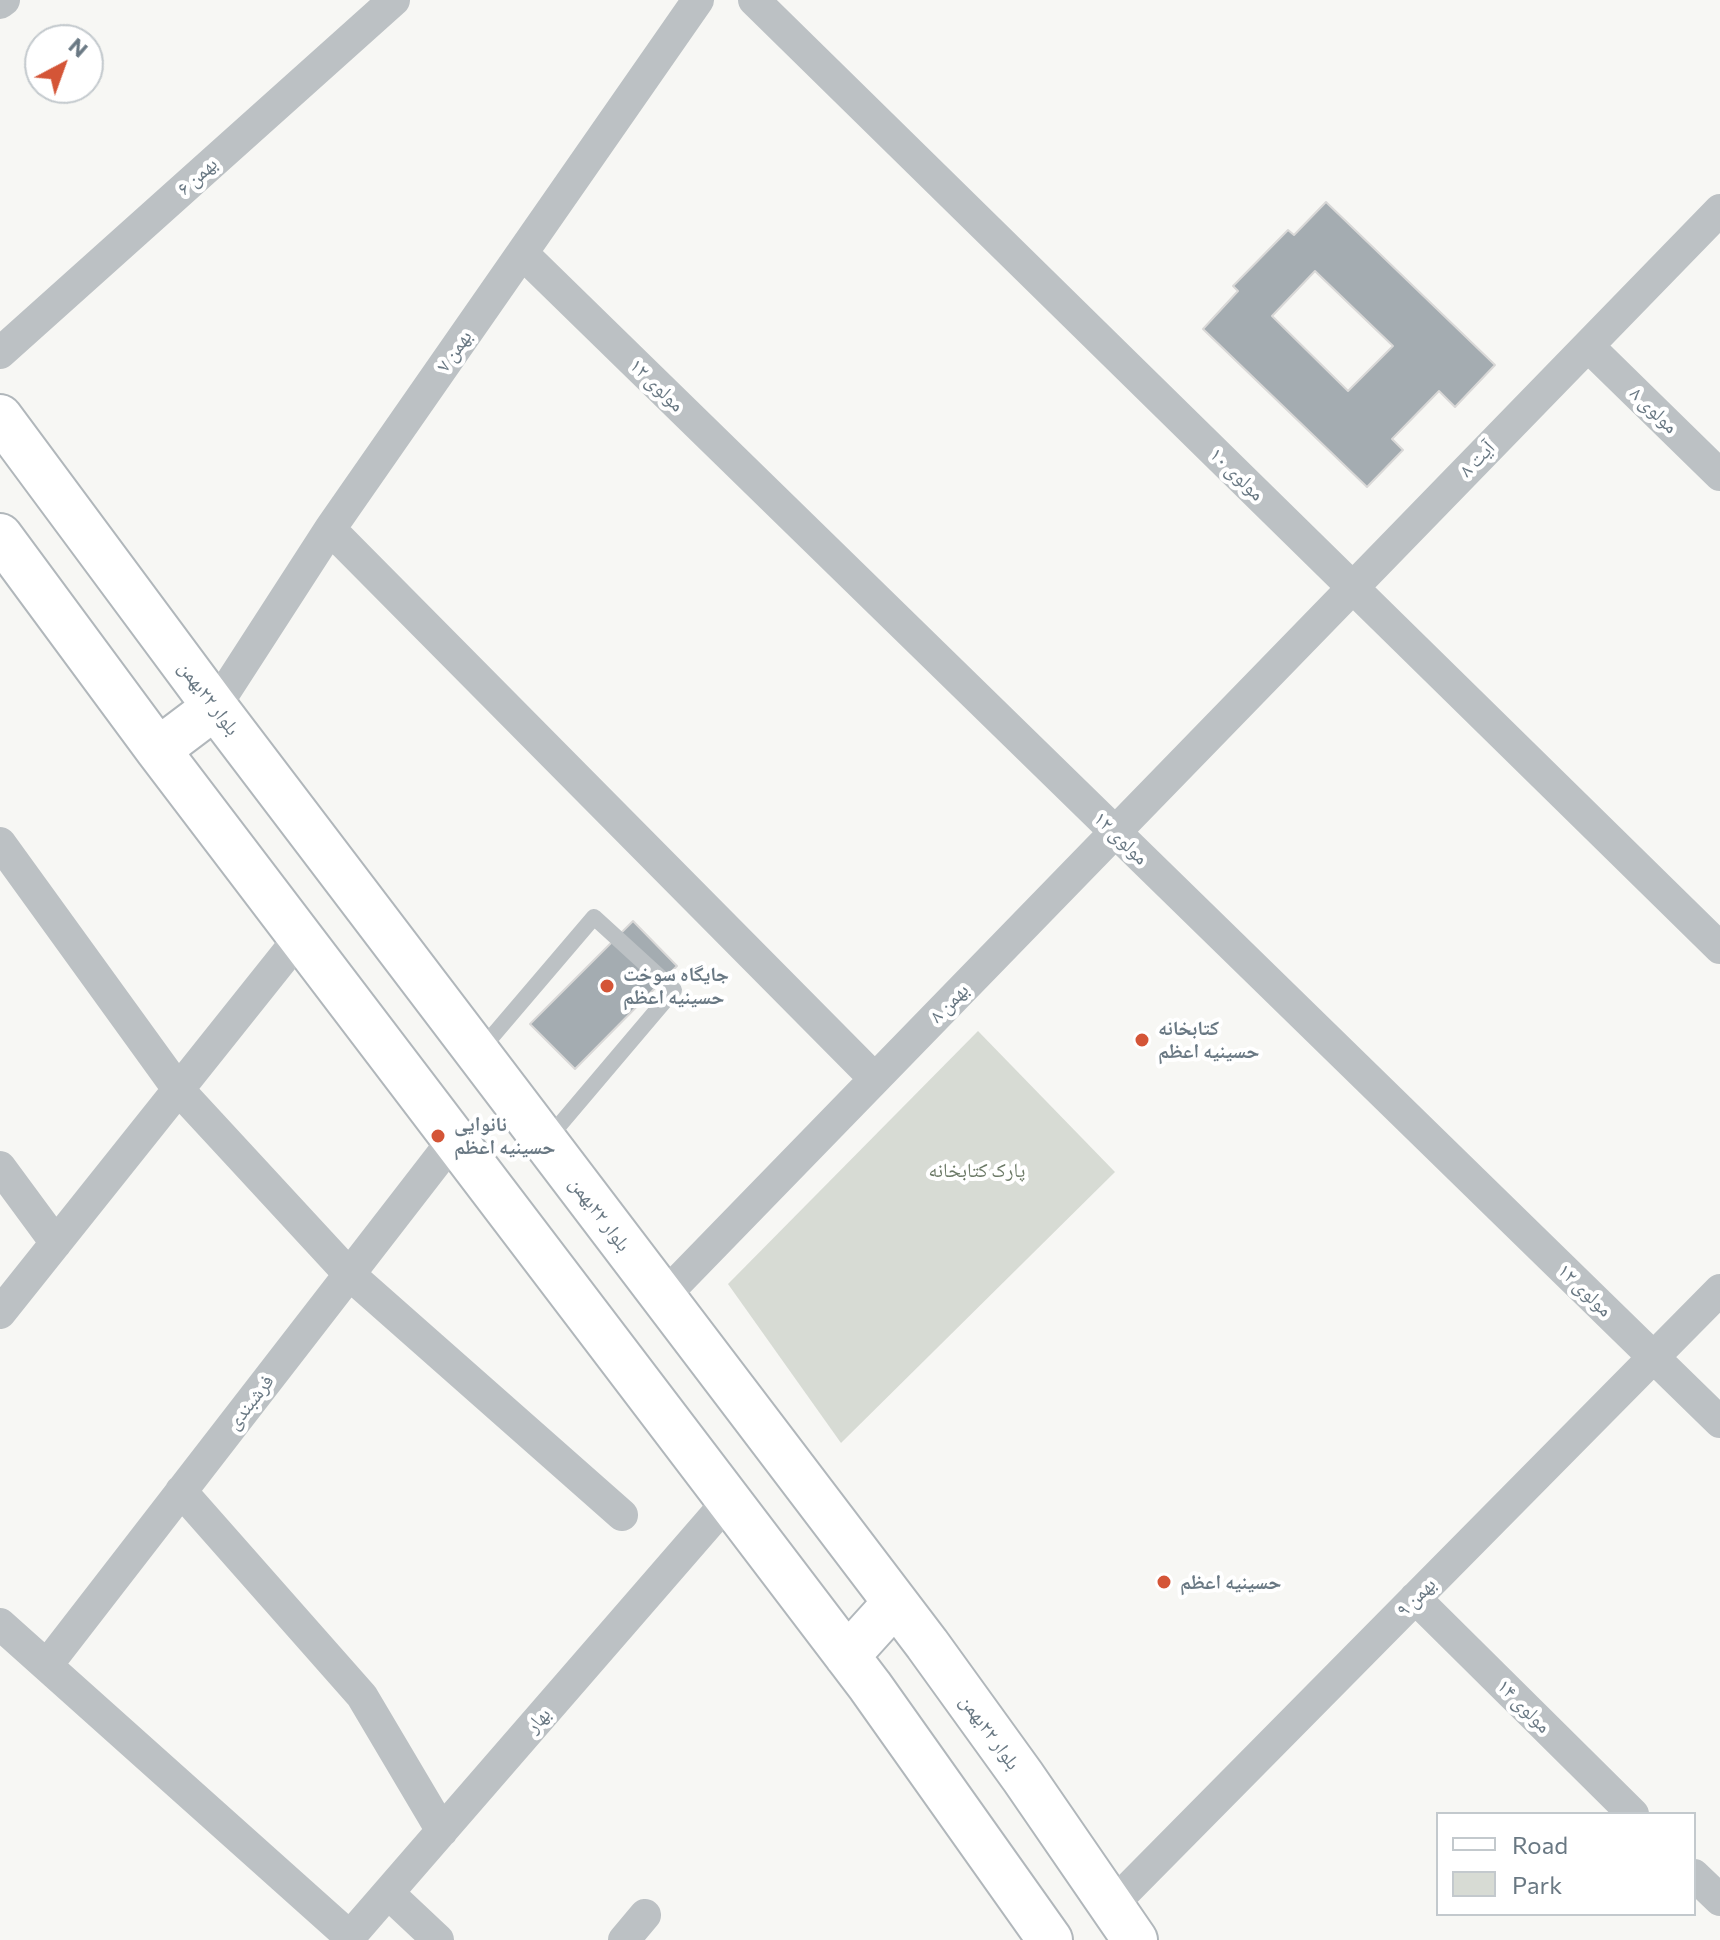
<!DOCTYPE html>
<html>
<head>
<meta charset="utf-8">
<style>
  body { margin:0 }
  #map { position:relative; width:1720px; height:1940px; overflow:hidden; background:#f7f7f4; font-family:Commissioner,sans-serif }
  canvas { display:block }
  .legend { position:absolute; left:1436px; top:1812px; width:260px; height:104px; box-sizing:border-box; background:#fff; border:2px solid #c3c9cd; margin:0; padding:10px 14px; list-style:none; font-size:24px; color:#697883 }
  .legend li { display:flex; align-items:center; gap:16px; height:40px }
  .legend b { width:40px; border:2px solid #c3c9cd }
  .north { position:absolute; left:24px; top:24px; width:80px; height:80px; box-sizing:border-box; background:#fff; border:2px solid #c3c9cd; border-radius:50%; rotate:41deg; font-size:22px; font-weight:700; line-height:32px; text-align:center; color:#697883 }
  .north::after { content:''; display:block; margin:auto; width:28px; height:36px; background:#d45537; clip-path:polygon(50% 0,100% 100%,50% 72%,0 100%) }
</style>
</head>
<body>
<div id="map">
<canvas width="1720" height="1940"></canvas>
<ul class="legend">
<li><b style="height:10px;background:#fff"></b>Road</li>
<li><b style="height:22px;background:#d7dbd4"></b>Park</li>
</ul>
<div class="north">N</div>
</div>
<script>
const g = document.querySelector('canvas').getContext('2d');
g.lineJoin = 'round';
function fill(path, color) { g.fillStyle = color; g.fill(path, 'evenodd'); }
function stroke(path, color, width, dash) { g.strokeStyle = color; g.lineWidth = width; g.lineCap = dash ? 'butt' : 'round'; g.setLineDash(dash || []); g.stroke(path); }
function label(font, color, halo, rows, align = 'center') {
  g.font = font + ' Commissioner,"Noto Naskh Arabic",sans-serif'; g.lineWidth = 8; g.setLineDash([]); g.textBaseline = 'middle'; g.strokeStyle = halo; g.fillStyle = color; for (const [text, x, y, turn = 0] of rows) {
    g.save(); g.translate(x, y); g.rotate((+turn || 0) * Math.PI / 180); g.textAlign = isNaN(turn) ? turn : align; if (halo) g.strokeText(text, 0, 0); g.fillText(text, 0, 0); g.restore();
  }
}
fill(new Path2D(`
  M978,1031L1115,1172L841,1443L728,1284Z`), '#d7dbd4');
const building = new Path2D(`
  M1326,202L1495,365L1455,407L1439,391L1392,439L1403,450L1367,487L1203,329L1238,291L1233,286L1288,230L1294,235ZM1315,271L1393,346L1348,391L1272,316Z
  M633,921L677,966L575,1069L530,1024Z`);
fill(building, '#a4acb1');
stroke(building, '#d9d8d7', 2);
const secondary = new Path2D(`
  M0,417L215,707L927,1644L1023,1777L1135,1940
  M0,536L158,750L870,1686L1050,1940
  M158,750L215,707
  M847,1656L895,1603`);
stroke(secondary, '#b1b7bb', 48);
stroke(new Path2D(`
  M478,1053L594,917L674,990L546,1141`), '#bcc1c4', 16);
stroke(new Path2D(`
  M754,0L1720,948
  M0,3L4,0
  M522,253L1720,1422
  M1588,346L1720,475
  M0,353L394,0
  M330,529L875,1079
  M215,707L330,529L698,0
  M0,843L178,1089L349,1274L622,1515
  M0,1167L56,1243
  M663,1297L1720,210
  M0,1313L300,937
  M181,1491L362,1696L442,1831
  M1415,1598L1633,1814
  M0,1624L350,1937
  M47,1665L454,1139
  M1694,1875L1720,1900
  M388,1893L438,1940
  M1112,1905L1720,1290
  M347,1940L728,1501
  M624,1940L645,1915`), '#bcc1c4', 32);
stroke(secondary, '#fff', 44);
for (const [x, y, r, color] of [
  [607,986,8,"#d45537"],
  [1142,1040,8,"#d45537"],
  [438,1136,8,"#d45537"],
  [1164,1582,8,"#d45537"]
]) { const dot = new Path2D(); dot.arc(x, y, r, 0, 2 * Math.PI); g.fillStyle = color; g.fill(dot); stroke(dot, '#fff', 3); }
label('20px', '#697883', '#fff', [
  ["بهمن ۶",197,176,-42],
  ["بهمن ۷",454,351,-55],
  ["مولوی ۱۲",657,385,44],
  ["مولوی ۸",1654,410,44],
  ["آیت ۸",1477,459,-46],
  ["مولوی ۱۰",1237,474,44],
  ["بلوار ۲۲بهمن",209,698,53],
  ["مولوی ۱۲",1121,838,44],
  ["بهمن ۸",949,1003,-46],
  ["بلوار ۲۲بهمن",600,1214,53],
  ["مولوی ۱۲",1585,1290,44],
  ["فرشبندی",250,1402,-52],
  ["بهمن ۹",1416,1597,-45],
  ["مولوی ۱۴",1524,1706,45],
  ["بهار",538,1720,-49],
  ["بلوار ۲۲بهمن",990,1732,54]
]);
label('bold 20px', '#697883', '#fff', [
  ["جایگاه سوخت",623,974],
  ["حسینیه اعظم",623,997],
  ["کتابخانه",1158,1028],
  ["حسینیه اعظم",1158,1051],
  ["نانوایی",454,1124],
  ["حسینیه اعظم",454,1147],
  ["حسینیه اعظم",1180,1582]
], 'left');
label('20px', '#6c7a67', '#fff', [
  ["پارک کتابخانه",977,1170]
]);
</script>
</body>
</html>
